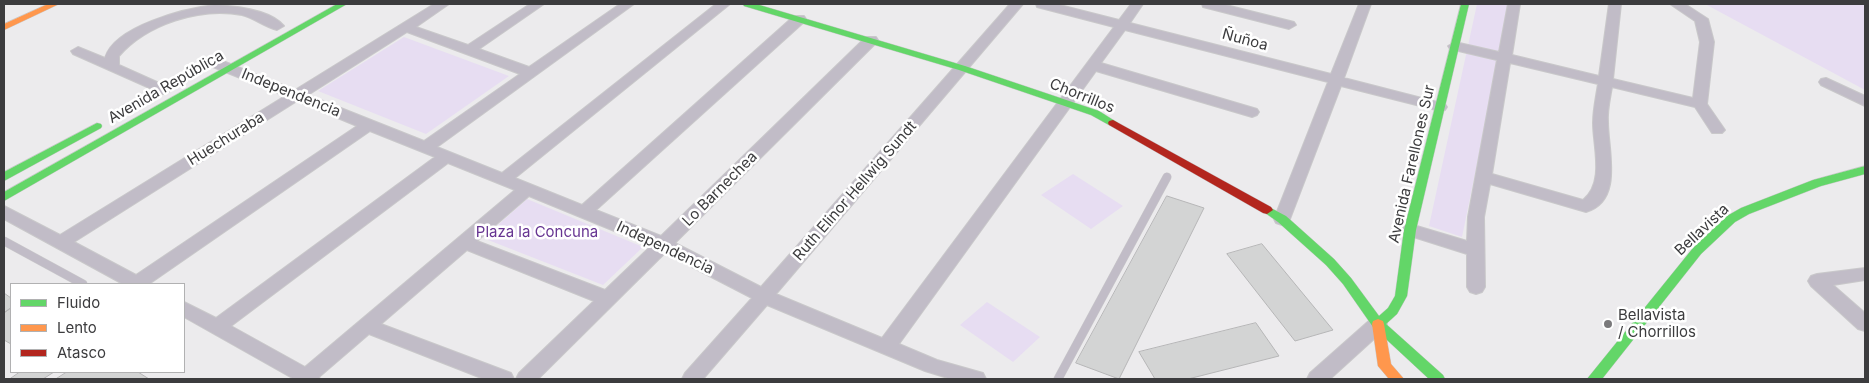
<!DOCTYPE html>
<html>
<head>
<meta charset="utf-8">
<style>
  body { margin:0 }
  #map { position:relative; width:1869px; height:383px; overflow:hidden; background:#ecebed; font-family:Inter,sans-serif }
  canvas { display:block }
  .frame { position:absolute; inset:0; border:5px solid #3c3c3e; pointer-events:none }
  .legend { position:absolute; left:10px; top:283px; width:175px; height:90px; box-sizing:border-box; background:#fff; border:1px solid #b1b1b2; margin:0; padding:6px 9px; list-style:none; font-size:15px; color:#3c3c3e }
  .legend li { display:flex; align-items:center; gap:10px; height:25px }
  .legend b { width:25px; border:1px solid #b1b1b2 }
</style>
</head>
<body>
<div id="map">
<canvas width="1869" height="383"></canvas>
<div class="frame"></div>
<ul class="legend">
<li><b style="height:6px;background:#63d668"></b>Fluido</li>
<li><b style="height:6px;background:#ff974d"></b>Lento</li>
<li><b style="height:6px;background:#b3261e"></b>Atasco</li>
</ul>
</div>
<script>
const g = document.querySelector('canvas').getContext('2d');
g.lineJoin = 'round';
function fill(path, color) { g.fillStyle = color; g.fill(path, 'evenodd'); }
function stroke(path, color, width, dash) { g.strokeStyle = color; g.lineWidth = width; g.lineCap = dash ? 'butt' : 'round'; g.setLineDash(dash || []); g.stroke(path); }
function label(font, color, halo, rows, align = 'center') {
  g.font = font + ' Inter,sans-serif'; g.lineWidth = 5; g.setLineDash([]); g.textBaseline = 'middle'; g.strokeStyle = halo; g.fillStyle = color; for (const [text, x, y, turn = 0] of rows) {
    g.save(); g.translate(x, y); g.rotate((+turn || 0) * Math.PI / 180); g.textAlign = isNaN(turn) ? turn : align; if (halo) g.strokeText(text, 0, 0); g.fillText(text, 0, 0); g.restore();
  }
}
fill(new Path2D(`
  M1477,4H1510L1462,237L1429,226Z
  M1705,4H1865V90Z
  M404,37L509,76L426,134L318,91Z
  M1073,174L1123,206L1091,229L1041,195Z
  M527,199L643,247L603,285L483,238Z
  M987,302L1040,337L1013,362L960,325Z`), '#e7ddf2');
const building = new Path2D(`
  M1167,196L1204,208L1119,379L1076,363Z
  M1262,244L1333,330L1295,341L1227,254Z
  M4,293L11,298V308L4,313Z
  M11,308V344L4,340V313Z
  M1256,323L1279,356L1188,379H1155L1139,352Z
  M20,372H54L43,379H10Z
  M67,372H138L149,379H56Z`);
fill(building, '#d3d4d4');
stroke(building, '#b6b6b7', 1);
const lane = new Path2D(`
  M4,241L83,284
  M1058,379L1167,177`);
const street = new Path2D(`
  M434,4H449L416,27L468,45L530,4H544L479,49L529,67L620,4H634L437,147L502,173L716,4H730L515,178L582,205L794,16H804L806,19L804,22L596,210L661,236L866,37H876L878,40L876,43L675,243L761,287L1010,4H1023L776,294L882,338L1114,27L1037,7L1036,4H1056L1119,20L1131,4H1143L1130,23L1331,74L1359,4H1371L1344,78L1445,104L1447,107L1445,110L1440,111L1341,86L1290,219L1288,223L1282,225L1276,223L1274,219L1328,82L1125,30L1101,63L1257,109L1259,112L1257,115L1252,117L1096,71L899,344L937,360L983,373L986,379H951L925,371L767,305L703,379H682L685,373L752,298L665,253L538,379H516L519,373L594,301L467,250L381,324L511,373L514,379H484L369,334L319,377L320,379H294L184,317V302L216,318L435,157L370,131L149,284H123L4,219V206L60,235L285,96L208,65L206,62L208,59H218L295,90ZM407,32L520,74L424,141L308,95ZM297,101L357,126L136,275L74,242ZM448,163L515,190L305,367L231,326ZM529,196L651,246L605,290L477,241Z
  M1202,4H1222L1294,22L1296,25L1289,29L1203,7Z
  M1508,4H1520L1512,55L1599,76L1609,4H1621L1613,79L1693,98L1700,42L1695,21L1670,4H1685L1708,19L1714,42L1707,104L1725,130L1722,133H1712L1695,107L1612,87C1610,99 1607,111 1608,122C1608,150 1624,201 1586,212L1490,184L1484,217L1485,287L1482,292L1476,294L1470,292L1467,287V254L1404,234L1402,230L1404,226L1410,224L1467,241L1468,217L1497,60L1450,49L1448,46L1455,42L1499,52ZM1510,63L1598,84C1596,97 1593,110 1593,123C1593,147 1605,182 1583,200L1492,174Z
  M215,5C235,6 271,10 284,26L277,30C265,27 254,18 242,15C200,7 147,24 119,56V65L168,87L170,90L168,93L163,94L73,54L71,51L78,47L105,58C114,26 186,8 215,5Z
  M1826,78L1865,96V106L1821,85L1819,82L1821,79Z
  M1865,268V280L1833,285L1865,313V331L1858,329L1811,286L1808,281L1811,276L1817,274Z
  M1378,317L1385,319L1387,324L1385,329L1330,379H1307L1310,373L1371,319Z`);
const fast = new Path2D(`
  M337,4H347L4,201V192Z
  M743,4H756L965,66L1099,111L1118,123L1117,125H1109L1091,115L959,70L744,6Z
  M1461,4H1469L1416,230L1407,296L1397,314L1386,324L1443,375L1445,379H1429L1373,327L1343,284L1326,265L1278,222L1261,210L1267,206L1286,216L1334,259L1351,278L1379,316L1388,308L1395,296L1404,230Z
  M97,123L101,124L102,126L101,128L4,181V172Z
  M1865,166V174L1821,186L1749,214L1735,222L1701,254L1602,379H1587L1693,248L1727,216L1741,208L1813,180Z`);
const slow = new Path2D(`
  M48,4H59L4,30V24Z
  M1378,319L1383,321L1384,324L1391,364L1404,379H1389L1378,366L1372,324L1373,321Z`);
const jam = new Path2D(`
  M1113,120L1271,207L1273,210L1267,214L1263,213L1109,125L1108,123L1109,121Z`);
stroke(lane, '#c9c8ca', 9);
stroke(street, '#c9c8ca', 2);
stroke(fast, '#c9c8ca', 1);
stroke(slow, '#c9c8ca', 1);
stroke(jam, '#c9c8ca', 1);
stroke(lane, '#c1bcc7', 8);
fill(street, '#c1bcc7');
fill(fast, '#63d668');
fill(slow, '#ff974d');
fill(jam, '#b3261e');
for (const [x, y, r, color] of [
  [1608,324,5,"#7a797b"]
]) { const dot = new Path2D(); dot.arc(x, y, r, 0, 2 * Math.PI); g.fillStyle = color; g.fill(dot); stroke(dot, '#fff', 2); }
label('15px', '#3c3c3e', '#fff', [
  ["Ñuñoa",1245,40,15],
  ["Avenida República",166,87,-30],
  ["Independencia",291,93,22],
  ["Chorrillos",1082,96,22],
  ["Huechuraba",226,139,-32],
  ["Avenida Farellones Sur",1412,164,-77],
  ["Lo Barnechea",720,189,-45],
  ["Ruth Elinor Hellwig Sundt",855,191,-49],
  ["Bellavista",1702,230,-43],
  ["Independencia",665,248,25]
]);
label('15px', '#673592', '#fff', [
  ["Plaza la Concuna",537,232]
]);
label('15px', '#3c3c3e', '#fff', [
  ["Bellavista",1618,315],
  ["/ Chorrillos",1618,332]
], 'left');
</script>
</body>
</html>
